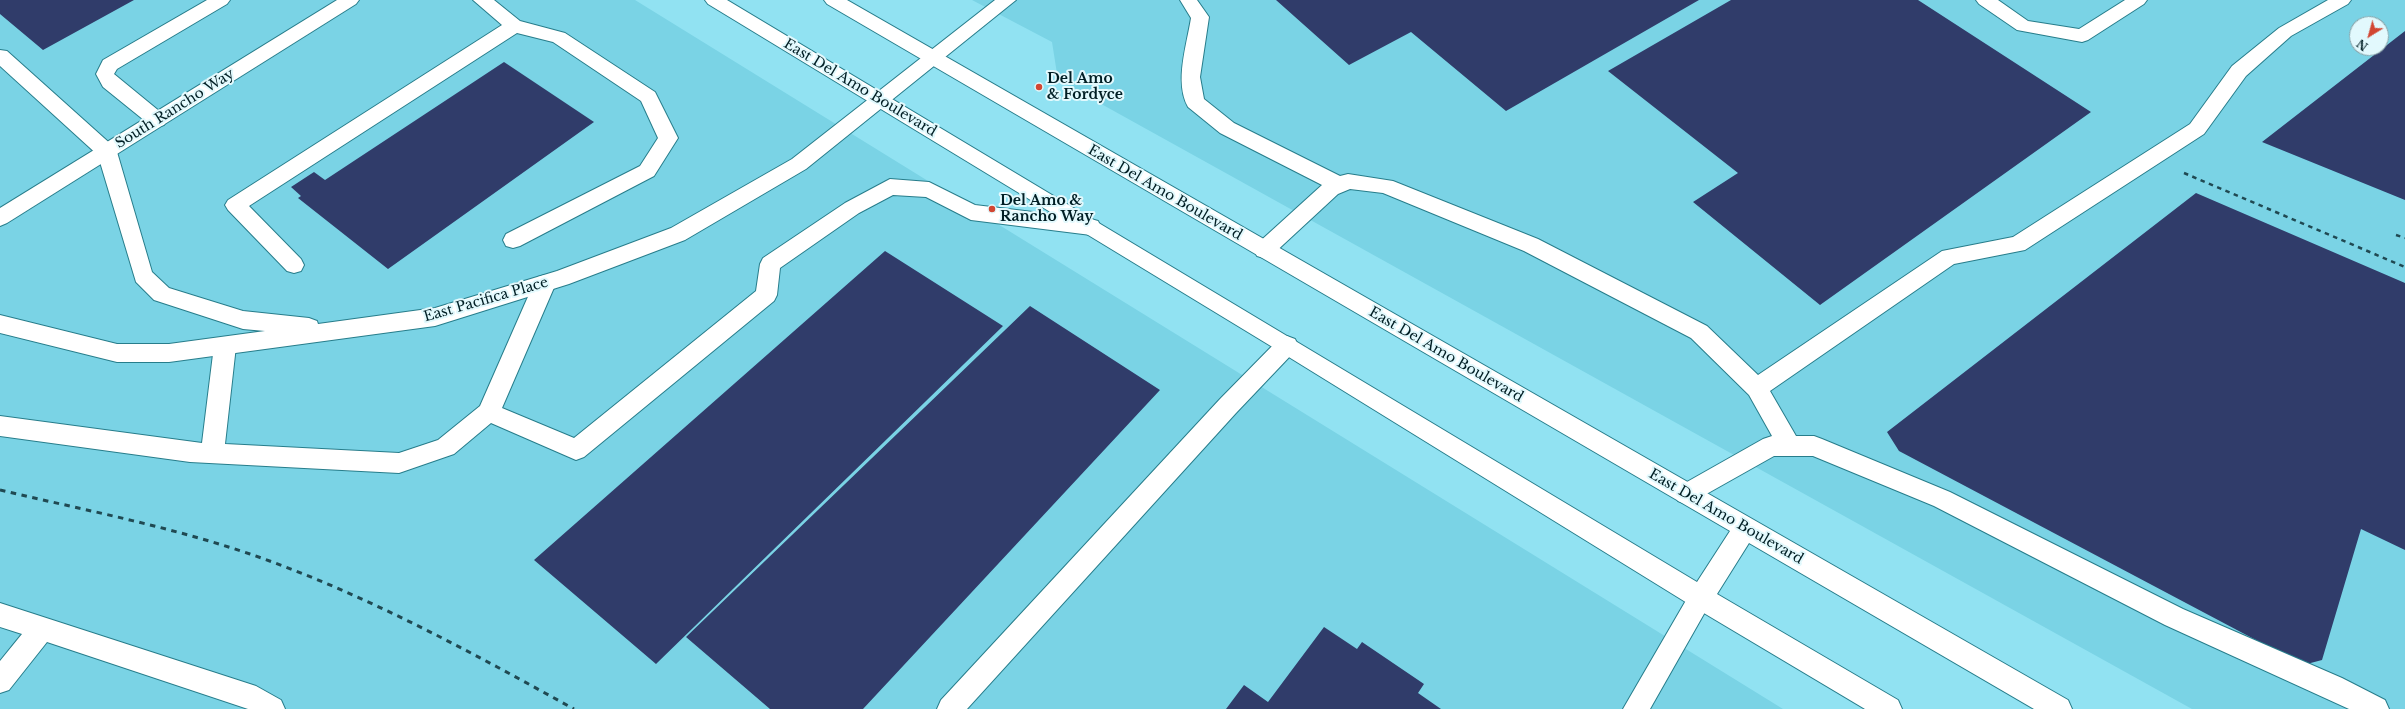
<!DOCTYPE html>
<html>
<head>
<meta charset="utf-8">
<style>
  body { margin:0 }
  #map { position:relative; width:2405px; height:709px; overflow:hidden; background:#91e2f2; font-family:"Libre Baskerville",serif }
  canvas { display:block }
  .north { position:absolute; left:2349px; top:16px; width:40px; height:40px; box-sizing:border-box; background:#e2f9fd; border:1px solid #88a1a6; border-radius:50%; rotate:217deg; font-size:11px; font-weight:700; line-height:16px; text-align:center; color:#001e24 }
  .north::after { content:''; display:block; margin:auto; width:14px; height:18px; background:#d24632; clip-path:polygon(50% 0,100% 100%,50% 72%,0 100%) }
</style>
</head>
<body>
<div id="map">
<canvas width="2405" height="709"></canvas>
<div class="north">N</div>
</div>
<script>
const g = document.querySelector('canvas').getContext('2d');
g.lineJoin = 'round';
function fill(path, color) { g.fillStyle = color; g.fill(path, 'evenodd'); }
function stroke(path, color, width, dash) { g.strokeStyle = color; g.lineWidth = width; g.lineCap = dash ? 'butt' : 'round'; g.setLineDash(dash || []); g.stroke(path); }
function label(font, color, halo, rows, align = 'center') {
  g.font = font + ' "Libre Baskerville",serif'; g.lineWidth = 4; g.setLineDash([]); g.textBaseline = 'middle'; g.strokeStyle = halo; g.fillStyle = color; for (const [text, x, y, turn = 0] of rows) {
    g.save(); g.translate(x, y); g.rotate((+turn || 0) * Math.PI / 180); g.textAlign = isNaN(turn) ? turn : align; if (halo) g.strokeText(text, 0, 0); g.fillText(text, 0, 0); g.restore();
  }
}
fill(new Path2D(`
  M0,0H635L1783,709H0Z
  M972,0H2405V709H2192L1058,80L1052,42ZM2357,24H2381V48H2357Z`), '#7ad3e5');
fill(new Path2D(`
  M0,0H134L43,50L0,14Z
  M1276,0H1699L1506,111L1411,32L1349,65Z
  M1731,0H1918L2091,112L1820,305L1693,202L1738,173L1608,71Z
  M2405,31V200L2262,142Z
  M504,62L594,122L388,269L298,198L301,196L291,187L314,172L325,180Z
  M2196,193L2405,283V550L2361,529L2322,660L2303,665L1899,451L1887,432Z
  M885,251L1003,326L656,664L534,560Z
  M1030,306L1160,390L863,709H770L686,637Z
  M1324,627L1357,649L1362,642L1424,684L1418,693L1441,709H1226L1244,685L1268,702Z`), '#303c6a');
const lane = new Path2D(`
  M207,0H230L227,4L117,69L114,74L164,115L167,120L164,125L157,127L150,125L103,87L96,74L103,60Z
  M473,0H494L520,21L565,33L655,92L678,138L654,176L520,246L513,248L506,246L503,240L506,234L640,166L658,138L641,101L553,42L517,33L249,206L301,259L304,265L301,271L294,273L287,271L228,210L225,205L228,200L502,25Z
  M1180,0H1197L1209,17L1200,77L1204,99L1234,123L1340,176L1348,174L1393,181L1538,239L1707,326L1758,375L1942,251L2013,237L2190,124L2232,66L2279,28L2328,0H2351L2348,4L2291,36L2246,76L2204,134L2025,250L1954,264L1770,391L1796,436H1814L1822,439L1950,492L2183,609L2342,678L2385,700L2389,709H2349L2165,625L1934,506L1813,456H1774L1694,501L1686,504L1678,501L1674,494L1678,487L1763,439L1772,436L1749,395L1691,338L1524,251L1383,193L1350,189L1338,194L1271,256L1264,258L1257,256L1254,250L1257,244L1322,185L1220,133L1188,107C1174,82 1187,44 1191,18Z
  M1976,0H1998L2028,21L2079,29L2125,0H2147L2144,4L2088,40L2082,42L2017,30L1979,4Z
  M0,50L7,51L114,147L117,152L114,157L107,159L100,157L0,66Z
  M890,179L929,182L975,205L1091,219L1098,221L1101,227L1098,233L1091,235L971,220L926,197L893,195L859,213L780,268L777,295L774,301L584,457L576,460L491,423L454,454L399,473L190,462L0,436V416L202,443L214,346L217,340L225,337L233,340L236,346L225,444L399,453L438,440L480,406L534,283L538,277L545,275L552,277L556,283L502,408L574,438L756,291L760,264L763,258L845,203Z
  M1287,336L1295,339L1298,345L1295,351L1236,413L967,709H937L941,700L1220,399L1279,339Z
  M1701,587L1710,590L1713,598L1650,709H1623L1692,590Z
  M0,603L256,686L281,700L285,709H248L47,642L9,690L0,693V661L22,634L0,627Z`);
const street = new Path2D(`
  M337,0H359L356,4L7,223L0,226V208Z`);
const secondary = new Path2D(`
  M995,0H1016L806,169L685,240L569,284L435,326L169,362H117L0,333V315L117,344H169L265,331L243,329L154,300L136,282L97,152L100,147L107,145L114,147L117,152L152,272L169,288L243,311L309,318L317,321L318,324L435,308L557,271L671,228L792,159Z`);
const primary = new Path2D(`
  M705,0H727L1697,582L1730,531L827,4L824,0H847L2068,700L2072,709H2034L1749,543L1717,594L1898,700L1902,709H1865L1692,606L1279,351L708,4Z`);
stroke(lane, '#277d8b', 2);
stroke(street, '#277d8b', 2);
stroke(secondary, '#277d8b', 2);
stroke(primary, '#277d8b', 2);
fill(lane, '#fff');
fill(street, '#fff');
fill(secondary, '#fff');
fill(primary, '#fff');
stroke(new Path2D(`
  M2184,173L2405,267
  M2396,235L2405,238`), '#204952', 2.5, [4.5, 4.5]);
stroke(new Path2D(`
  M0,490C84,510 168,526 250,554C363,593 469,651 574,709`), '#204952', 3, [5.5, 5.5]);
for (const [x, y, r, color] of [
  [1039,87,4,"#d24632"],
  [992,209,4,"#d24632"]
]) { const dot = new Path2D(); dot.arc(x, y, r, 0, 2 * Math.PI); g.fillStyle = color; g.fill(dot); stroke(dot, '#e2f9fd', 1.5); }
label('bold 14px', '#001e24', '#e2f9fd', [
  ["Del Amo",1047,79],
  ["& Fordyce",1047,95],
  ["Del Amo &",1000,201],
  ["Rancho Way",1000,217]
], 'left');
label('14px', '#001e24', '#e2f9fd', [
  ["East Del Amo Boulevard",860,88,31],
  ["South Rancho Way",175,109,-32],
  ["East Del Amo Boulevard",1165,193,30],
  ["East Pacifica Place",486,300,-16],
  ["East Del Amo Boulevard",1446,355,30],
  ["East Del Amo Boulevard",1726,517,30]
]);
</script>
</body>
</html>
